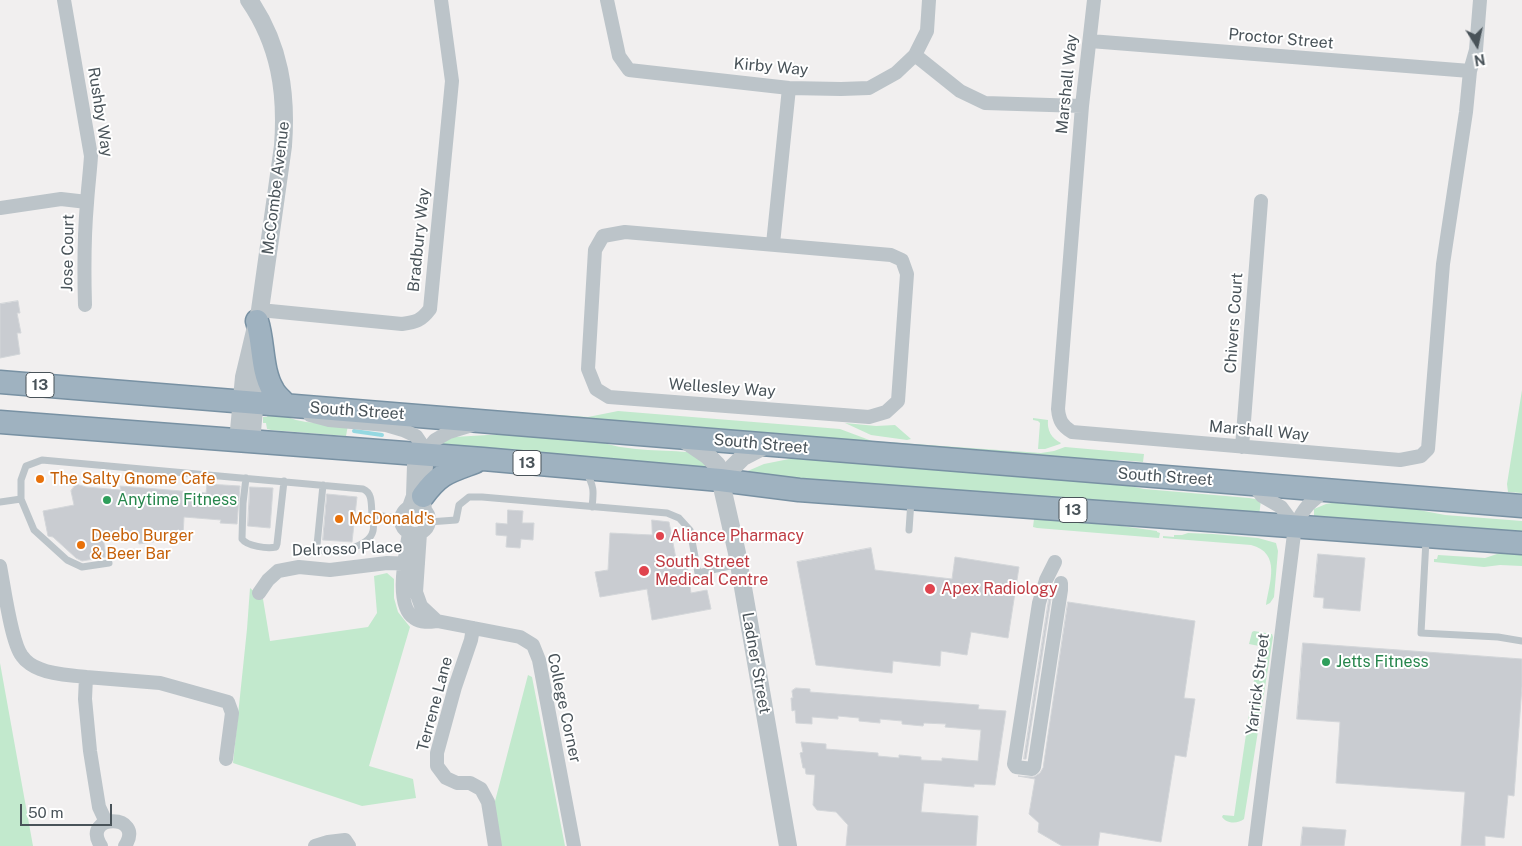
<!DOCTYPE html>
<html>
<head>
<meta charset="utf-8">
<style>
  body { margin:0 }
  #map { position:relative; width:1522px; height:846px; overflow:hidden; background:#f1efef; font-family:"Public Sans",sans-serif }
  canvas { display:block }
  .north { position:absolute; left:1452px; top:20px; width:50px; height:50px; -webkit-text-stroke:4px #fff; paint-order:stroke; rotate:170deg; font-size:14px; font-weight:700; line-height:20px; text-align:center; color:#495359 }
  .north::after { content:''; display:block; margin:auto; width:18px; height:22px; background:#495359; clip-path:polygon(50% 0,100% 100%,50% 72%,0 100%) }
  .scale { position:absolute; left:20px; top:804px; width:92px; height:22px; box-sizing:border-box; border:2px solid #495359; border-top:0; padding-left:6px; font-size:15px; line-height:18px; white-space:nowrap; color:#495359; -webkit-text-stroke:4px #fff; paint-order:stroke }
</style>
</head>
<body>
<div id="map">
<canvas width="1522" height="846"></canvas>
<div class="north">N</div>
<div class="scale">50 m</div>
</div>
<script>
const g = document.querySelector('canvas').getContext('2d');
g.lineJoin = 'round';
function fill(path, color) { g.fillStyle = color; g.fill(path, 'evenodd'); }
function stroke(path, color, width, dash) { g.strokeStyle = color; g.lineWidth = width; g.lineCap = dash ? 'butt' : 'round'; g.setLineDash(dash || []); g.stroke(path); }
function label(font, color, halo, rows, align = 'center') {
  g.font = font + ' "Public Sans",sans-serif'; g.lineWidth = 4; g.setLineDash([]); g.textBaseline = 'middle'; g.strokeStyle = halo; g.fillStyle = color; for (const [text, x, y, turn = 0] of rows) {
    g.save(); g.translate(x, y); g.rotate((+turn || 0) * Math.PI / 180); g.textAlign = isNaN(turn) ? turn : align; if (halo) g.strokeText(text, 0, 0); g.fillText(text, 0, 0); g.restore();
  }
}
fill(new Path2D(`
  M1522,390V493L1508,492L1507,484Z
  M482,410L588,417L618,411L840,429L872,441L886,442L1041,453L1054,451L1065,447L1144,454L1143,462L1120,460L1103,463L481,414Z
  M268,414L282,415L296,420L306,422L348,425L346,436L271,430L267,429L266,423H263V417H267Z
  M1033,418L1048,420C1047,430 1051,438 1061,443L1060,444L1045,449H1038L1040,423L1038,421L1033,420Z
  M845,423L876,426L895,425L911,439L907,440L871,435Z
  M505,434L599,441C622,451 661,450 687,452L691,454L713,469L435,444L454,437Z
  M794,458L1116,483L1144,489L1249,498L1261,500L1259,516L745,475L743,473L764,464Z
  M1342,501L1408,507L1424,511L1445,515L1522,521V533L1314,521V509L1326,504Z
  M1034,519L1122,526L1157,531V532L1160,533L1159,538L1037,528L1033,527Z
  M1188,533L1213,534L1258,538L1276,543L1278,551L1274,597L1270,603L1266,605C1269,583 1282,553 1251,545L1163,538V536L1174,537V535H1182Z
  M1506,551L1522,552V566L1500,565L1484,567L1434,562V559H1437L1438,555L1485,558Z
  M387,573L394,579V598L398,612L410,627L369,766L413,779L416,798L362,806L233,763L247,629L250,588L263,599L270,641L368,627L377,613L374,576Z
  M1254,631L1272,634L1273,637L1244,819C1238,824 1227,824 1222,817L1223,815L1234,816L1259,646L1249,644L1252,632Z
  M0,663L33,846H0Z
  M528,675L532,677L565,846H501L494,805Z`), '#c2e9cd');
stroke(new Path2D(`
  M354,431L382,435`), '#95d8e1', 4);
const building = new Path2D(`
  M18,301L20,313H17L21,333H17L20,354L0,358V304Z
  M76,484L86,487L121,490L120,486L206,493L207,484L240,486L237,524L220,523L221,520L184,517L183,536L164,535V540L139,544L138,534L129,535L128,532L103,536L106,557L82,561L76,558L53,537L48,536L43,511L74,505L71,491Z
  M250,487L273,488L270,528L248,526Z
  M327,494L357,497L352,542L323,540Z
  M508,510L523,511L522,523H534L533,540L521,539L520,548L506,547L507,536L496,535V523L507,524Z
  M652,520L669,522L678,569L687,567L691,593L707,590L711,609L652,620L647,589L600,597L595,572L608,570L610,533L652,535Z
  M871,548L875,570L952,579L955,557L1019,567L1008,638L971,632L967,655L941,651L940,666L893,661L892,673L816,665L797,562Z
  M1318,554L1365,558L1360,611L1323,608L1324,598L1314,597Z
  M1049,599H1051L1026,759H1024Z
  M1068,602L1195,621L1184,698L1195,699L1186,757L1175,755L1161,842L1100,832L1098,846H1062L1038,832L1039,823L1029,814L1035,779L1018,776L1034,777L1040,773L1043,768Z
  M1303,643L1522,659V686L1514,796L1508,795L1504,838L1485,836V846H1461L1465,792L1336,783L1340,722L1297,719Z
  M796,688L810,689V692L979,705L978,709L1006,711L995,785L974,784V787L924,783L921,812L978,816L976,846H846L848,825L836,812L817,810L813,805L815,775L806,774L805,768H803L800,753L803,752L801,742L826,744V749L878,753V756L899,758V755L921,757V760L942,761V758L978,761L981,730L945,727L946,724L924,723L923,726L902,724V721L880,719V723L859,721V718L838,716V719L812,717V724L796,723L795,710L792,711L791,698H793L792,691Z
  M1303,827L1346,830L1344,846H1301Z`);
fill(building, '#c9ccd1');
stroke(building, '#d3d6d9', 1);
const trunk = new Path2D(`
  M257,321C264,343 261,370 273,390C276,396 282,400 286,405
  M0,382L1522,506
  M0,422L483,459L720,480L799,490L1522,543
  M423,496C440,473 448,472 475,462`);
stroke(trunk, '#7891a3', 25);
stroke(new Path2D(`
  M586,472C594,486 594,491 592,507
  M246,478L243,503L242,539C247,546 267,549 276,547L277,544L284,481
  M323,485L317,545L319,550C334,554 369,548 373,531C374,527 373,520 372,515
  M0,502L21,499
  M429,522L456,520L459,505L469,497H482L667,513L679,518L690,530L698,573L739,564
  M909,530L911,501
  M1426,540L1421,633L1498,637L1522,641
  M109,563L82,567L67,560L34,530L21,499V480L26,466L42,460L363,489C373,493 371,505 372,515L401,518`), '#bcc4c9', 7);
stroke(new Path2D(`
  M64,0L91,156C90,172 88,187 87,203C84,237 84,271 85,305
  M607,0L619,56L629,70L789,88L841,89L869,88L896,73L915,55L927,31L929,0
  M1094,0L1082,106L1058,409C1059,420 1062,426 1072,432L1400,460L1421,456L1428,449L1443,264L1466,112L1470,71L1476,50L1480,0
  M1090,41L1470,71
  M915,55L960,91L985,103L1082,106
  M0,208L61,199L87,202
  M625,232L891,255L902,260L907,274L898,401L886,412L869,417L609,397L596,389L588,369L595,250L603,236Z
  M773,244L789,88
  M260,310L402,324C416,322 421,321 430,309L452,81L441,0
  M310,415L329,420L386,425L403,430L416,436L420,442L422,455L426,466L423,496L425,510
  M1242,447L1261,201
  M1252,483L1262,496L1281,507L1295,526
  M401 520a14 14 0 1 1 28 0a14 14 0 1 1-28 0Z
  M409,507L413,496L414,465L435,440L449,432L472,425
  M409,533C406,553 394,605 414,618C421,623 429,622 437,621L520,637L533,645L539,660L574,846
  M420,533L416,592L421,606L437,621
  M1055,562L1046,580L1039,603L1014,764L1016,767L1032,769L1034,767L1061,590V583
  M0,566C4,586 11,642 22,656C26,662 34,667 40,669C54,675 71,675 86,677L85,699L90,751L99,807L106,822
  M259,593L268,580L278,571L299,567L330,570L387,563L418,564
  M473,628L471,640L455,687L437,753V766L446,778L457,783H470L481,789L488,802L495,846
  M86,677L160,683L228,702L232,713L226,759
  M101,846C80,813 146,813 125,846
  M315,846L328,842L345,840L349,846
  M1255,846L1295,526C1304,508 1310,501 1327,490`), '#bcc4c9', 14);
stroke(new Path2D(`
  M682,438L707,455L717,465L737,553L788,846
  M238,441L244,377L260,310L283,146C287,93 280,45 249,0
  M251,442L257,377V357
  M720,480L743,457L766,445`), '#bcc4c9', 18);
stroke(trunk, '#9fb2c0', 22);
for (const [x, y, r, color] of [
  [40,479,5,"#e8710a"],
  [107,500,5,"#2e9e5b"],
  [339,519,5,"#e8710a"],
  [660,536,5,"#e0444e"],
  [81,545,5,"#e8710a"],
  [644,571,6,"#e0444e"],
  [930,589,6,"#e0444e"],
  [1326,662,5,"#2e9e5b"]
]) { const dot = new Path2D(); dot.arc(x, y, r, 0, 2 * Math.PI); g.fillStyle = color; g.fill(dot); stroke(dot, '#fff', 2); }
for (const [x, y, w] of [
  [40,385,28],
  [527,463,28],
  [1073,510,28]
]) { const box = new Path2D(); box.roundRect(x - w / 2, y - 12.5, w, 25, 4); g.fillStyle = '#fff'; g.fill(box); stroke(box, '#495359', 1); }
label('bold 15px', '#495359', null, [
  ["13",40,385],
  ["13",527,463],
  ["13",1073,510]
]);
label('16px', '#495359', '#fff', [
  ["Proctor Street",1281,39,5],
  ["Kirby Way",771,67,5],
  ["Marshall Way",1067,84,-84],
  ["Rushby Way",100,112,81],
  ["McCombe Avenue",276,188,-83],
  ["Bradbury Way",419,240,-84],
  ["Jose Court",68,253,-89],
  ["Chivers Court",1234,323,-86],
  ["Wellesley Way",722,388,4],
  ["South Street",357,411,4],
  ["Marshall Way",1259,431,5],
  ["South Street",761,444,5],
  ["South Street",1165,477,4],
  ["Delrosso Place",347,549,-2],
  ["Ladner Street",756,663,80],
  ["Yarrick Street",1258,684,-83],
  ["Terrene Lane",435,704,-75],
  ["College Corner",564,708,78]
]);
label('16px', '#c56008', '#fff', [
  ["The Salty Gnome Cafe",50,479],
  ["McDonald's",349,519],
  ["Deebo Burger",91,536],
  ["& Beer Bar",91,554]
], 'left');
label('16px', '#27864d', '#fff', [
  ["Anytime Fitness",117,500],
  ["Jetts Fitness",1336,662]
], 'left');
label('16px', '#be3a42', '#fff', [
  ["Aliance Pharmacy",670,536],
  ["South Street",655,562],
  ["Medical Centre",655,580],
  ["Apex Radiology",941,589]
], 'left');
</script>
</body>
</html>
